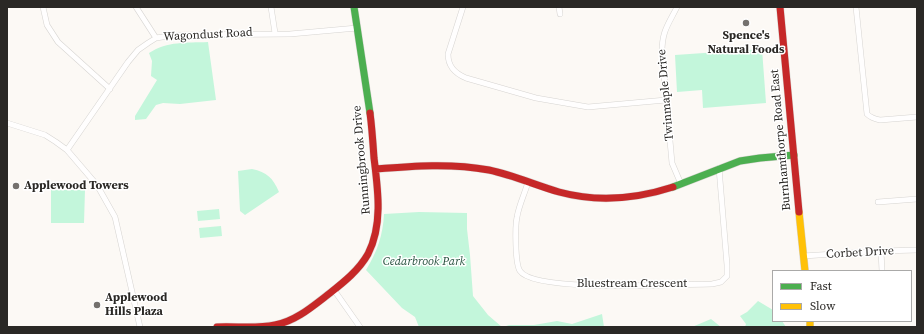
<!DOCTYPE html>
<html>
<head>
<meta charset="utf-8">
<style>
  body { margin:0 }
  #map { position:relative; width:924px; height:334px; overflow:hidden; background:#fcf9f5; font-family:"Source Serif 4",serif }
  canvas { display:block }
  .frame { position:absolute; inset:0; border:8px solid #2a2825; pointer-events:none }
  .legend { position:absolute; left:772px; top:270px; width:140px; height:52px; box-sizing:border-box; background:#fff; border:1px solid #aaa9a8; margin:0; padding:5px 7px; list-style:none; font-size:12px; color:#2a2825 }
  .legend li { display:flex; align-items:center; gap:8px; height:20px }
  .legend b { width:20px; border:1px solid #aaa9a8 }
</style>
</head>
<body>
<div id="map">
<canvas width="924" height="334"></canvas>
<div class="frame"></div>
<ul class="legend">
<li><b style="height:5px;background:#4caf50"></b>Fast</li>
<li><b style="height:5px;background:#ffc107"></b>Slow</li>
</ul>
</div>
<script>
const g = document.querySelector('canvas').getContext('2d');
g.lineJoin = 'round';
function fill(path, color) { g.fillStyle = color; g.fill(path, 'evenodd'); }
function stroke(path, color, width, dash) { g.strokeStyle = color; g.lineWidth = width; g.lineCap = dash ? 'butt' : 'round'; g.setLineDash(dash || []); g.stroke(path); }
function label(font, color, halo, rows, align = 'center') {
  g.font = font + ' "Source Serif 4",serif'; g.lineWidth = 3; g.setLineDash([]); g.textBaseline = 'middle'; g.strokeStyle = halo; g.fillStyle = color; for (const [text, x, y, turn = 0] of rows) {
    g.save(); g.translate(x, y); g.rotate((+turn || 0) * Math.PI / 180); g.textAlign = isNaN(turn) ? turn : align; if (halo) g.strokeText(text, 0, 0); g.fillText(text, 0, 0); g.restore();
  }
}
fill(new Path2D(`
  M208,42L216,100L180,104L163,103L156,105L146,119L135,120V116L157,80L151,76L152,61L149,53C168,41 186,43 208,42Z
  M762,49L766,103L703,108L702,90L677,92L675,55Z
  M252,169C267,172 273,178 279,192L245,215L240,211L238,171Z
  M51,190H85L84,223H51Z
  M219,209L220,219L198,221L197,211Z
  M419,212L467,213V229L470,255L473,296L488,315L502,327H419L415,317L402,308L366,270C377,252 383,235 384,214Z
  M221,226L222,236L200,238L199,228Z
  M758,301L773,310V321H782L786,327H745L746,324L740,316L747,312Z
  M602,314L604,327H503L509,325H534L557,321L572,324Z
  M711,319L721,327H692Z`), '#c3f6db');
const street = new Path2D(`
  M43,7L47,25L58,42L110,89
  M136,7L156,38
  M271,7L275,33
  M463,7L448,54C448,66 454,73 466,78L536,98L588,107L666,100
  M559,7L560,14
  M677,7C668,25 662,31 662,52L672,163L681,184
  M856,7L867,114C871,118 875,119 880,120L917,117
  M7,123L45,135L56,142L67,150L97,185L115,217L140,327
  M67,150L128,62L138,50L148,43L156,38L175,35L290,34L357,28
  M528,182C525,193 519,205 517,217C515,226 515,264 520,271C534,293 682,284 712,284L721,282L727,276V265L719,168
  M878,202L917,199
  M881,251L882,271
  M803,256L881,251L917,250
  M334,290L360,327`);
const fast = new Path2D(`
  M354,7L370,113
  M673,187L740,161L760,158L794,155`);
const slow = new Path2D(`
  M799,212L805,271
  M810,321V327`);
const jam = new Path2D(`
  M780,7L799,212
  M376,169C413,166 451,163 489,170C513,175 535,185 559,192C596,202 636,199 673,187
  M217,327C236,326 256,329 275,325C296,321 313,306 330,293C344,282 359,270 368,254C383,225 378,190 374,158C373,143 372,128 370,113`);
stroke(street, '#d6d4d1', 6);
stroke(fast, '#d6d4d1', 8);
stroke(slow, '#d6d4d1', 8);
stroke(jam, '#d6d4d1', 8);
stroke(street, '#fffefe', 5);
stroke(fast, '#4caf50', 7);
stroke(slow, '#ffc107', 7);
stroke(jam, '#c62828', 7);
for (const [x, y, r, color] of [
  [746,23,4,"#74716e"],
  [16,186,4,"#74716e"],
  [97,305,4,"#74716e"]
]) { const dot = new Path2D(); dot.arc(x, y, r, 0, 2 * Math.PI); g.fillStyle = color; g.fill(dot); stroke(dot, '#fff', 1.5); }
label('12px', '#2a2825', '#fff', [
  ["Wagondust Road",208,35,-3],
  ["Twinmaple Drive",666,95,-95],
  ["Burnhamthorpe Road East",781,140,-95],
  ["Runningbrook Drive",362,160,-95],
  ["Corbet Drive",860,253,-3],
  ["Bluestream Crescent",632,284]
]);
label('bold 12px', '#2a2825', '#fff', [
  ["Spence's",746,36,"center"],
  ["Natural Foods",746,50,"center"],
  ["Applewood Towers",24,186],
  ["Applewood",105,298],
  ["Hills Plaza",105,312]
], 'left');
label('italic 12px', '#25503d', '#fff', [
  ["Cedarbrook Park",424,262]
]);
</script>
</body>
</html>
